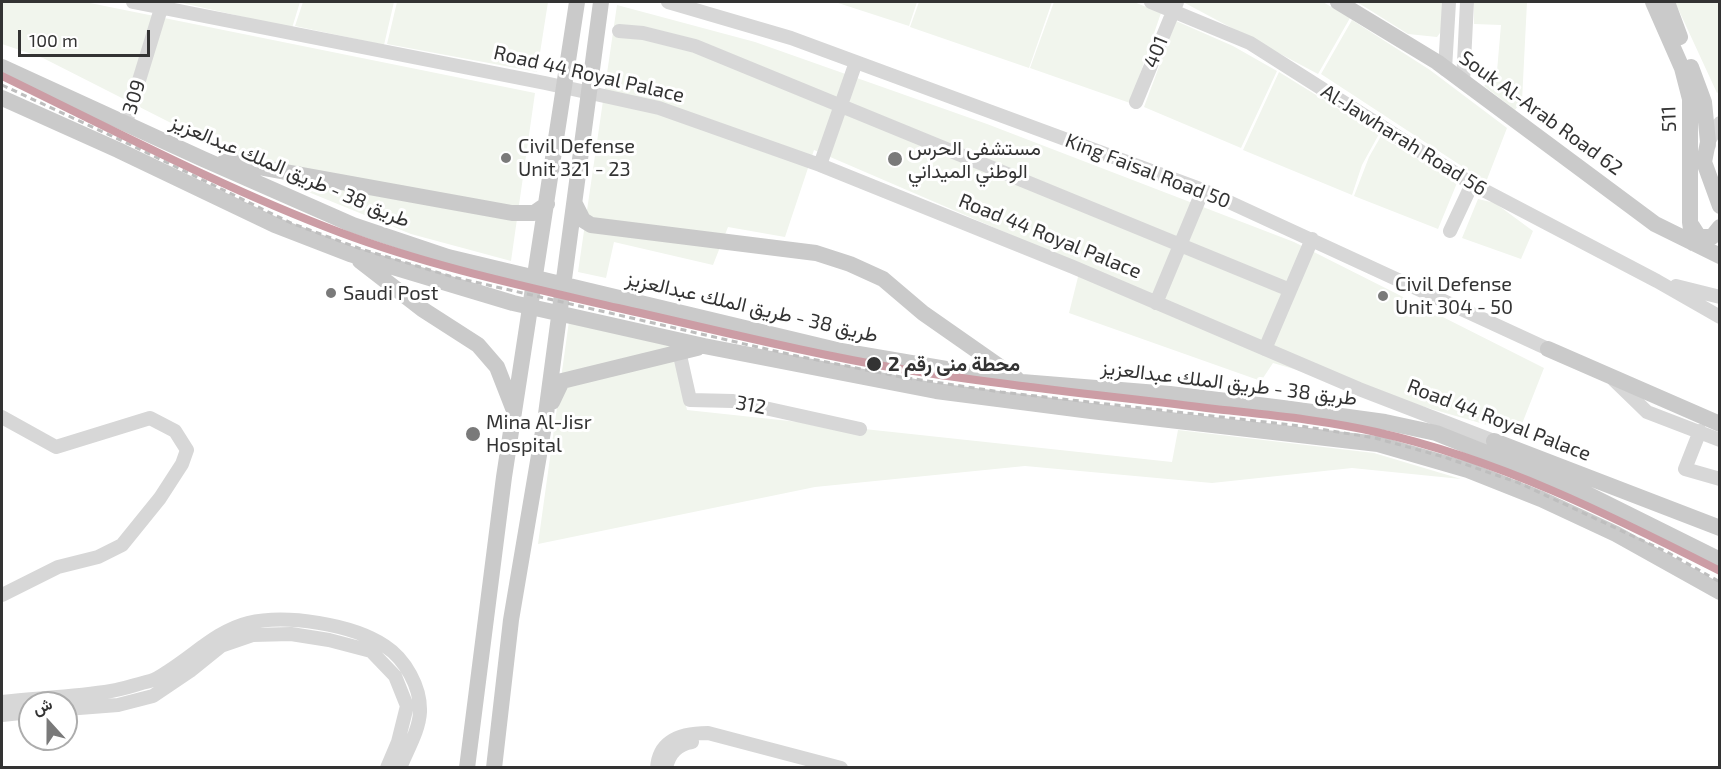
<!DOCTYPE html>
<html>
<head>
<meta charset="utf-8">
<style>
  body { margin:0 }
  #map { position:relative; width:1721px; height:769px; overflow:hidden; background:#fff; font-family:"Exo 2",Vazirmatn,sans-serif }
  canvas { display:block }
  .frame { position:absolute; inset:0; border:3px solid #333; pointer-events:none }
  .north { position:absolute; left:18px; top:691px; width:60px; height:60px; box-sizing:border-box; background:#fff; border:2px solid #adadad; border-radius:50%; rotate:339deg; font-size:16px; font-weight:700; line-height:24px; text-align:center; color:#333 }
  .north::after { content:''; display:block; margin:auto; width:21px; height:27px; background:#7a7a7a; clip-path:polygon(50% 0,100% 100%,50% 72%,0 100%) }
  .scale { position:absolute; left:18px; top:30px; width:132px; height:27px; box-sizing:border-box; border:3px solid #333; border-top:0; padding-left:8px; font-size:18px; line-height:21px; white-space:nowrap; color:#333; -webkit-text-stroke:4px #fff; paint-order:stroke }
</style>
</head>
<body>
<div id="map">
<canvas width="1721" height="769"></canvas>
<div class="frame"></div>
<div class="north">ش</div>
<div class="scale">100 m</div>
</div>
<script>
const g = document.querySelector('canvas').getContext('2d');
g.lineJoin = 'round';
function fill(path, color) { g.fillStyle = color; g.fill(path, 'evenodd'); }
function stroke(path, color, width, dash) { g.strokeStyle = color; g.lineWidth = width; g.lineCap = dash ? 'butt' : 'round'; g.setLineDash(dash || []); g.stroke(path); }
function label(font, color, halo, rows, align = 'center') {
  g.font = font + ' "Exo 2",Vazirmatn,sans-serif'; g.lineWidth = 6; g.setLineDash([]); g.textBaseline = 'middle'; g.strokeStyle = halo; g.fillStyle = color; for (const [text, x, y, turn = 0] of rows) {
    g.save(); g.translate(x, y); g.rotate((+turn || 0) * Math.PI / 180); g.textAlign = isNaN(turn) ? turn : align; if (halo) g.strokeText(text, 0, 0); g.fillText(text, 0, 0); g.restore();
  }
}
fill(new Path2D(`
  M2,2H85L535,93L511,261L411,234L301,189L43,58L2,44Z
  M178,2H300L292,28Z
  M303,2H394L384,45L295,26Z
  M397,2H548L537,72L387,44Z
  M835,2H917L909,26Z
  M919,2H1009L1014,3L1015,2H1052L1029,68L910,27Z
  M1054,2L1075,3L1076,2H1134L1161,13L1130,103L1030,68Z
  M1183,2H1323L1350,18L1318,74Z
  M1357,2H1443V29L1437,37L1408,34Z
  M1474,2H1527L1522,101L1515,110L1484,86L1497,71L1501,25L1474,24Z
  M1675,2H1719L1720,91L1717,93Z
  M617,5L755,42L987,124L1294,242L1544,368L1518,434L1273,363L1261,381L1069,313L1081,265L814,150L785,237L728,227L713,265L614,242L606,278L578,272Z
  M1352,20L1430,70L1507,128L1486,182L1321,74Z
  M1176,21L1233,46L1277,71L1241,148L1144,107Z
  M1279,72L1379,134L1362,165L1352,195L1243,150Z
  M1381,136L1457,183L1438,229L1354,196L1369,157Z
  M1478,199L1495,203L1533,231L1521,259L1462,238Z
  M569,321L673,344L687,410L1172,462L1178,430L1374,453L1461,479L1352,468L1212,483L1025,466L815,487L538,544Z`), '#f1f5ed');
stroke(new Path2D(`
  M133,2L545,83L659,108L820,165L1073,267L1359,389L1494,441
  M668,2L791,38L1203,190L1548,349
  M1151,2L1250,43L1472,184L1657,281L1720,317
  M619,31L643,33L695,46L1290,290
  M1445,69L1449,2
  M1463,82L1467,2
  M1136,102L1177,2
  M126,123L163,2
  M1709,145L1708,142L1720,123
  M820,165L856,62
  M1450,231L1472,184
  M1676,286L1720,297
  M1156,303L1203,190
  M1265,349L1312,239
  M679,351L690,400L733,401L860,429
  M1614,380L1647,412L1720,440
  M2,417L56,447L150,418L175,431L187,450L182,464L160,498L122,545L98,557L58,567L2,595
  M1700,431L1685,469L1720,479
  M2,702C38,698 75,697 111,691C124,689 137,684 150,681C158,679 164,674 170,670C195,654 219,630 248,623C286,614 352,624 385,646C405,659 421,687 420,712C419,731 407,750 400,768
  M66,709L118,705L153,696L190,671L221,646L253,635L291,634L329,640L371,651L395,676L407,706L398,742L387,768
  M2,715L30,712
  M657,768C659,739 683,733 708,733L841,768
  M666,768C669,753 678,744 692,742`), '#d7d7d7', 14);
stroke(new Path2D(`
  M1338,2L1437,62L1655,224L1720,256
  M1653,2L1682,68L1690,99V222L1693,243
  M1667,2L1680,37
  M2,67L203,159L353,225L448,257L841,351L1022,382L1170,394L1283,408L1385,422L1436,433L1577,489L1720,560
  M1691,67L1704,102L1708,142L1704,162L1720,206
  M2,98L118,150L275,225L350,254L513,303L704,346L936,391L1091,411L1378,444L1468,470L1541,499L1616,534L1720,592
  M225,161L512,213H534L547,204
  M575,204L583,220L591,225L816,253L850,264L883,279L923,313L1016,378
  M1692,226L1699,237H1712L1720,227
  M360,261L422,309L478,345L497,367L513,408
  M1548,349L1720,424
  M552,402L562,381L697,348
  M1494,441L1720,528
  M467,768L504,477L577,2
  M494,768L511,620L546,414L601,2`), '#cacaca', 16);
stroke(new Path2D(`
  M2,85L131,145L291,223L361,249L453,277L797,356L901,377L1001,392L1301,426L1375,438L1444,457L1519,483L1667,552L1720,582`), '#bebebe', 3, [6, 4.5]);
stroke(new Path2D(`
  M2,76C113,130 223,188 339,232C429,266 523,286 618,308C712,329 806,353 901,369C1005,386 1111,396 1215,409C1269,415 1324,420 1376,432C1498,459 1610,515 1720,571`), '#cc9da5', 8);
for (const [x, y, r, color] of [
  [506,158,6,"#7a7a7a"],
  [895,159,8,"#7a7a7a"],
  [331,293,6,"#7a7a7a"],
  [1383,296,6,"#7a7a7a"],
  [874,364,8,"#333"],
  [473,434,8,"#7a7a7a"]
]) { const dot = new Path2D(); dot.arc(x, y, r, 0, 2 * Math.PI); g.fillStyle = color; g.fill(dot); stroke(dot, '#fff', 2); }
label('20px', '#333', '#fff', [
  ["401",1156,52,-68],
  ["Road 44 Royal Palace",589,74,13],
  ["309",134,97,-73],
  ["Souk Al-Arab Road 62",1541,113,36],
  ["511",1669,119,-92],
  ["Al-Jawharah Road 56",1404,140,32],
  ["طريق 38 - طريق الملك عبدالعزيز",290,171,23],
  ["King Faisal Road 50",1148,171,21],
  ["Road 44 Royal Palace",1050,236,22],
  ["طريق 38 - طريق الملك عبدالعزيز",752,307,13],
  ["طريق 38 - طريق الملك عبدالعزيز",1229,383,7],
  ["312",751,405,11],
  ["Road 44 Royal Palace",1499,420,21]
]);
label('20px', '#333', '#fff', [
  ["Civil Defense",518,146],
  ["Unit 321 - 23",518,169],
  ["مستشفى الحرس",908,148],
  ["الوطني الميداني",908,171],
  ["Civil Defense",1395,284],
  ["Unit 304 - 50",1395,307],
  ["Saudi Post",343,293],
  ["Mina Al-Jisr",486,422],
  ["Hospital",486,445]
], 'left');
label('bold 20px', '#333', '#fff', [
  ["محطة منى رقم 2",888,364]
], 'left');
</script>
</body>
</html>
